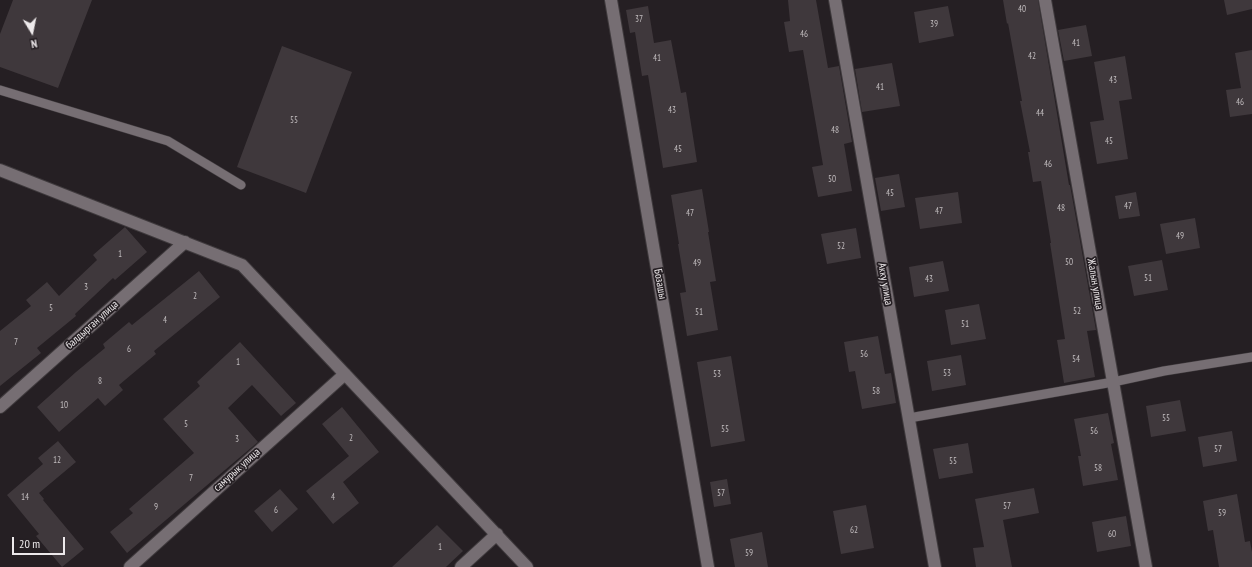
<!DOCTYPE html>
<html>
<head>
<meta charset="utf-8">
<style>
  body { margin:0 }
  #map { position:relative; width:1252px; height:567px; overflow:hidden; background:#251f23; font-family:"PT Sans Narrow",sans-serif }
  canvas { display:block }
  .north { position:absolute; left:12px; top:12px; width:40px; height:40px; -webkit-text-stroke:3px #251f23; paint-order:stroke; rotate:170deg; font-size:11px; font-weight:700; line-height:16px; text-align:center; color:#ede9eb }
  .north::after { content:''; display:block; margin:auto; width:14px; height:18px; background:#ede9eb; clip-path:polygon(50% 0,100% 100%,50% 72%,0 100%) }
  .scale { position:absolute; left:12px; top:537px; width:53px; height:18px; box-sizing:border-box; border:2px solid #ede9eb; border-top:0; padding-left:5px; font-size:12px; line-height:14px; white-space:nowrap; color:#ede9eb; -webkit-text-stroke:3px #251f23; paint-order:stroke }
</style>
</head>
<body>
<div id="map">
<canvas width="1252" height="567"></canvas>
<div class="north">N</div>
<div class="scale">20 m</div>
</div>
<script>
const g = document.querySelector('canvas').getContext('2d');
g.lineJoin = 'round';
function fill(path, color) { g.fillStyle = color; g.fill(path, 'evenodd'); }
function stroke(path, color, width, dash) { g.strokeStyle = color; g.lineWidth = width; g.lineCap = dash ? 'butt' : 'round'; g.setLineDash(dash || []); g.stroke(path); }
function label(font, color, halo, rows, align = 'center') {
  g.font = font + ' "PT Sans Narrow",sans-serif'; g.lineWidth = 3.5; g.setLineDash([]); g.textBaseline = 'middle'; g.strokeStyle = halo; g.fillStyle = color; for (const [text, x, y, turn = 0] of rows) {
    g.save(); g.translate(x, y); g.rotate((+turn || 0) * Math.PI / 180); g.textAlign = isNaN(turn) ? turn : align; if (halo) g.strokeText(text, 0, 0); g.fillText(text, 0, 0); g.restore();
  }
}
fill(new Path2D(`
  M13,0H92L58,88L0,67V34Z
  M788,0H816L828,68L839,66L852,142L844,144L852,191L818,197L812,167L823,165L803,50L789,52L784,22L790,21Z
  M1003,0H1038L1069,185H1070L1096,330L1087,331L1095,377L1064,383L1057,340L1065,339L1050,243H1051L1041,181L1033,182L1028,152H1030L1020,101H1022L1008,23L1007,24Z
  M1224,0H1252V9L1227,15Z
  M648,6L654,43L671,40L681,93L686,92L697,162L663,168L648,75L642,76L635,32L630,33L626,10Z
  M948,6L954,36L919,43L914,12Z
  M1086,25L1092,56L1064,61L1058,30Z
  M282,46L352,72L306,193L237,167Z
  M1252,50V114L1230,117L1226,90L1241,88L1235,53Z
  M1125,56L1132,99L1119,101L1128,159L1097,164L1090,122L1104,120L1094,62Z
  M892,63L900,106L862,112L855,69Z
  M899,174L905,207L881,211L875,178Z
  M702,189L709,232H708L716,281L710,282L718,330L687,336L680,293L686,292L678,244H679L671,195Z
  M958,192L962,223L920,229L915,198Z
  M1136,192L1140,216L1119,219L1115,196Z
  M1195,218L1200,248L1166,254L1160,224Z
  M125,227L147,252L115,280L113,278L75,314L76,316L37,348L41,353L0,386V331L31,306L26,300L47,282L59,296L97,260L93,255Z
  M856,228L861,258L827,264L821,234Z
  M1162,260L1168,290L1134,296L1128,266Z
  M943,261L949,291L914,297L909,267Z
  M199,271L220,297L154,351L156,354L119,385L123,390L105,406L98,398L59,432L37,407L76,372L105,348L103,344L129,322L132,325Z
  M979,304L986,339L951,345L945,310Z
  M878,336L885,374L891,373L896,403L862,409L855,371L849,372L844,342Z
  M240,342L296,403L281,416L252,385L228,408L258,442L127,553L110,532L133,513L129,509L194,453L163,419L200,386L197,382Z
  M961,355L966,385L932,391L927,361Z
  M731,356L745,441L711,447L697,362Z
  M1180,400L1186,431L1151,437L1146,406Z
  M342,407L379,452L343,482L359,503L333,524L306,491L349,456L322,424Z
  M1108,413L1114,443L1111,444L1118,480L1083,486L1078,456H1081L1074,419Z
  M1232,431L1237,461L1203,467L1198,437Z
  M58,441L76,462L39,493L44,499L43,500L84,549L62,567L36,536L39,534L7,495L43,464L38,458Z
  M968,443L973,473L939,479L933,449Z
  M727,479L731,504L714,507L710,482Z
  M1034,488L1039,513L1003,520L1012,567H976L973,548L984,547L975,499Z
  M280,489L298,509L272,532L254,511Z
  M1237,494L1245,542L1250,541L1252,552V567H1219L1213,530L1208,531L1203,501Z
  M866,505L874,548L841,554L833,511Z
  M1126,516L1131,546L1097,552L1092,522Z
  M437,525L463,551L446,567H392Z
  M762,532L768,567H735L730,539Z`), '#3f383c');
const service = new Path2D(`
  M0,90L168,141L241,185
  M909,418L1113,382L1164,371L1252,357`);
const minor = new Path2D(`
  M835,0L935,567
  M1045,0L1146,567
  M0,170L242,265L527,567
  M0,407L185,242
  M130,567L345,374
  M461,567L497,534`);
const tertiary = new Path2D(`
  M611,0L708,567`);
stroke(service, '#3f3a3d', 10);
stroke(minor, '#3f3a3d', 14);
stroke(tertiary, '#3f3a3d', 14);
stroke(service, '#766e73', 9);
stroke(minor, '#766e73', 12);
stroke(tertiary, '#766e73', 12);
label('9px', '#c2bdbf', null, [
  ["40",1022,9],
  ["37",639,19],
  ["39",934,24],
  ["46",804,34],
  ["41",1076,43],
  ["42",1032,56],
  ["41",657,58],
  ["43",1113,80],
  ["41",880,87],
  ["46",1240,102],
  ["43",672,110],
  ["44",1040,113],
  ["55",294,120],
  ["48",835,130],
  ["45",1109,141],
  ["45",678,149],
  ["46",1048,164],
  ["50",832,179],
  ["45",890,193],
  ["47",1128,206],
  ["48",1061,208],
  ["47",939,211],
  ["47",690,213],
  ["49",1180,236],
  ["52",841,246],
  ["1",120,254],
  ["50",1069,262],
  ["49",697,263],
  ["51",1148,278],
  ["43",929,279],
  ["3",86,287],
  ["2",195,296],
  ["5",51,308],
  ["52",1077,311],
  ["51",699,312],
  ["4",165,320],
  ["51",965,324],
  ["7",16,342],
  ["6",129,349],
  ["56",864,354],
  ["54",1076,359],
  ["1",238,362],
  ["53",947,373],
  ["53",717,374],
  ["8",100,381],
  ["58",876,391],
  ["10",64,405],
  ["55",1166,418],
  ["5",186,424],
  ["55",725,429],
  ["56",1094,431],
  ["2",351,438],
  ["3",237,439],
  ["57",1218,449],
  ["12",57,460],
  ["55",953,461],
  ["58",1098,468],
  ["7",191,478],
  ["57",721,493],
  ["14",25,497],
  ["4",333,497],
  ["57",1007,506],
  ["9",156,507],
  ["6",276,510],
  ["59",1222,513],
  ["62",854,530],
  ["60",1112,534],
  ["1",440,547],
  ["59",749,553]
]);
label('11px', '#ede9eb', '#251f23', [
  ["Бозашы",660,284,80],
  ["Акку улица",885,284,80],
  ["Жалын улица",1095,284,80],
  ["балдырган улица",92,325,-42],
  ["самурык улица",237,470,-42]
]);
</script>
</body>
</html>
